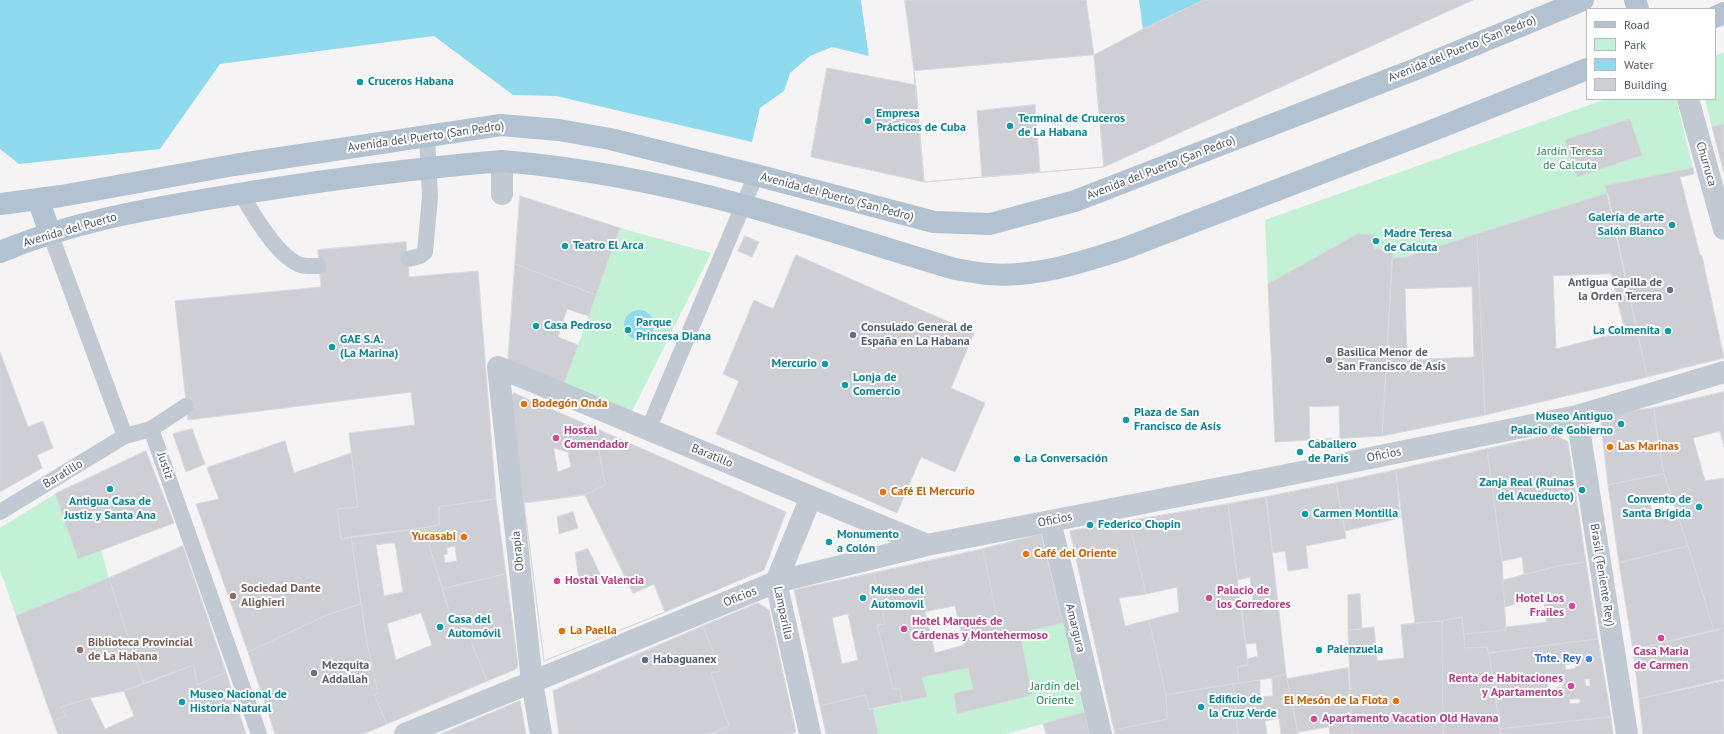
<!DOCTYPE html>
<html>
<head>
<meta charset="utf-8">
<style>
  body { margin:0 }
  #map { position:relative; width:1724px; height:734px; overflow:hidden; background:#f5f3f3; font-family:"PT Sans",sans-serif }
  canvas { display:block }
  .legend { position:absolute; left:1586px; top:8px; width:130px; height:92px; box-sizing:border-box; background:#fff; border:1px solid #b7bbc0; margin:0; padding:5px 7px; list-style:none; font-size:12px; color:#4a5661 }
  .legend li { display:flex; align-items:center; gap:8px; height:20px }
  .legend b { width:20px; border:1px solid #b7bbc0 }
</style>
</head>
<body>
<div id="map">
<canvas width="1724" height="734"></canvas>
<ul class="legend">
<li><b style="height:5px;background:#b3c2d1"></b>Road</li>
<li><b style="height:11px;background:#c3f1d5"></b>Park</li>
<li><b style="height:11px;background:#90daee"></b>Water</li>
<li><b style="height:11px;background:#cdcfd5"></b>Building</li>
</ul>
</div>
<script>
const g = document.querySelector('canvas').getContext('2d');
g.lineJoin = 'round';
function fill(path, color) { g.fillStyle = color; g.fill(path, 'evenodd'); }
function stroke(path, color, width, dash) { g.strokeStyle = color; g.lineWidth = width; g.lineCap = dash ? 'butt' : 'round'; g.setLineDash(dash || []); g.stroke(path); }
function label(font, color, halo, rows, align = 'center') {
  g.font = font + ' "PT Sans",sans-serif'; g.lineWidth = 4; g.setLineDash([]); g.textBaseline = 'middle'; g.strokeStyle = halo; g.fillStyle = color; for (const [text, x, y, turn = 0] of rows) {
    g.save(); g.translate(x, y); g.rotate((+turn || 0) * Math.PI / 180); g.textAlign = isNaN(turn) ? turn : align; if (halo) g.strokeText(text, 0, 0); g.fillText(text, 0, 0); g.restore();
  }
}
fill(new Path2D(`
  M1724,52V124L1712,127L1705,99H1715V56Z
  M1606,99H1676L1693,168L1606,186L1608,193L1406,257L1392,258L1393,252L1374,248V235H1358L1268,284L1265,220Z
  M620,228L711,253L631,413L564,384Z
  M55,494L78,559L101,550L109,578L16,616L0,570V528Z
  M1063,623L1084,712L1006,734H878L873,709L927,697L922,677L968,668L973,689L954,693L957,713L1031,695L1020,633Z`), '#c3f1d5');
fill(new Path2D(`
  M0,0H861L869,56L832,47L810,56L790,73L784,91L760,108L752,142L556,96L513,95L434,36L220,64L160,149L19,164L0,149Z
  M1139,0H1204L1143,29Z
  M624 325a15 15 0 1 1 30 0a15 15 0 1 1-30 0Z`), '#90daee');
fill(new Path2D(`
  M861,0H863L871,56H869Z`), '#f5f3f3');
const building = new Path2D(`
  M905,0H1086L1094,55L1104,167L924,182L914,71Z
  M1204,0H1473L1104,167L1094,55L1143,29Z
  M1094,55L1104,167L924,182L914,71Z
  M827,68L916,85L924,182L811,157Z
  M1035,105L1040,172L982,177L977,111Z
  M1630,119L1642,155L1577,177L1565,140Z
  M1724,124V173L1712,127Z
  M1693,168L1694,174L1680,177L1700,255L1702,256L1724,358L1647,377L1605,186Z
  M1608,193L1647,377L1485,415L1477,234ZM1611,274L1625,331L1556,349L1553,276Z
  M520,196L620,228L596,295L515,264Z
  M1358,234L1374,235V248L1393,252L1382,436L1275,442L1268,284Z
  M1477,234L1485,415L1382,436L1392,258L1406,257ZM1472,287L1474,357L1407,360L1405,289Z
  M745,236L759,242L752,257L738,251Z
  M406,242L409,277L478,271L496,499L439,507V525L424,528L341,539L337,509L358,507L349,433L415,425L411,392L188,420L175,301L321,287L318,250Z
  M796,255L974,333L951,388L985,403L955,472L921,457L897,513L716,434L739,381L723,374L754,300L773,309Z
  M515,264L596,295L589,316L567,309L558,337L578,345L564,384L508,361Z
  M0,352L28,427L43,421L53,448L37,455L42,468L0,492Z
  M1724,392V447L1720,431L1693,438L1705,481L1724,478V628L1714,631L1690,552L1664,474L1658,442L1654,408Z
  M514,393L595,428L605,485L585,495L524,503L509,398ZM554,448L568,452L571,467L558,472Z
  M1339,406L1340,438L1310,440L1309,407Z
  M1654,408L1658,442L1664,474L1608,485L1600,415Z
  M595,428L786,512L764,570L665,612L654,584L633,593L585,495L605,485Z
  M192,429L205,464L186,472L173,434Z
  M1554,434L1568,442L1586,562L1558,566L1524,575L1522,557L1502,561L1487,449Z
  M285,441L294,473L351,453L358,507L337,509L341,539L351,537L361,604L327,615L248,652L196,504L219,499L207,468Z
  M1487,449L1502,561L1506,630L1464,634L1462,617L1442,621L1415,623L1396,470Z
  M146,451L174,523L78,559L55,494Z
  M1396,470L1400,518L1345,531L1336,483Z
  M1664,474L1672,497L1650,501L1653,520L1678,516L1688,546L1619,563L1608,485Z
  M1336,483L1346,538L1306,546L1308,568L1288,571L1285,551L1273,553L1266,497Z
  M585,495L633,593L654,584L665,612L544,661L524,503ZM573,512L578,528L559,534L557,517ZM588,549L602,578L580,585L575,553Z
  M585,495L633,593L654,584L665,612L544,661L524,503Z
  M1266,497L1286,674L1272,678L1239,683L1237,667L1248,665L1247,659L1258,656L1256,643L1246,644L1241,602H1253L1250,577L1238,580L1228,504Z
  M496,499L506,574L442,589L424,528L439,525V507ZM455,546L457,561L445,563L444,555L447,554V548Z
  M1228,504L1248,665L1237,667L1239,683L1166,695L1149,620L1179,612L1177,587L1146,594L1129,521Z
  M1129,521L1146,594L1119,598L1125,626L1149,620L1166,695L1167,719L1114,730L1070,531Z
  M424,528L457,636L467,631L487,681L387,724L374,695L378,693L367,643L351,537ZM395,543L403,592L384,596L376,545ZM421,613L432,645L396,660L387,624Z
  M1041,534L1063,623L1001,637L983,549Z
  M183,546L226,672L197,685L194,665L144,684L109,578Z
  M1688,546L1714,631L1633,650L1619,563Z
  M983,549L1001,637L1020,633L1032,695L957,714L954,693L973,689L968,668L922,677L927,697L902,702L900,689H893L877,625L885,624L874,573ZM955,606L964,645L935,653L925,612Z
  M1586,562L1598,639L1489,653L1487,647L1465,648L1464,634L1506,630V627L1547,622L1543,596L1505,607L1503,580L1558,566Z
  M874,573L885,624L877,625L893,689H900L902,702L869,709L866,695L820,706L794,590ZM848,614L858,660L842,664L832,618Z
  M506,574L518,665L516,669L487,681L467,631L457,636L442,589Z
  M109,578L144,684L124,691L90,698L61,707L66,716L53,721L16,616Z
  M1360,594L1362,629L1348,630V595Z
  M758,603L769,610L796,732L791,734H715V732L729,726L711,673L720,671L703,626Z
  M361,604L367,643L378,693L374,695L387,724L363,734H275L248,652L327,615Z
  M1462,617L1465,648L1487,647L1489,653L1501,734H1443L1442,621Z
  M1442,621L1443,734H1352L1348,630L1374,627L1377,661L1404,658L1401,625Z
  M703,626L720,671L711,673L729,726L710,734H559L553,691Z
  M1724,628V679L1639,699L1633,650Z
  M1598,639L1611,717L1500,729L1489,653ZM1575,663L1576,668L1566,670L1565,665ZM1585,679H1590V686H1586ZM1563,683V687L1549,689L1548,684ZM1570,699H1580V703L1570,704Z
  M194,665L197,685L226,672L246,734H58L53,721L66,716L61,707L90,698L105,729L134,716L124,691Z
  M1348,668L1352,734H1330L1329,727L1298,732L1287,679Z
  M1286,674L1298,734H1281L1279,718L1265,721L1267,734H1238L1233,684L1260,680V697L1273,696L1272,678Z
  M1724,681V734H1643L1639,699Z
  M1233,684L1238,734H1115L1114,730L1167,719L1166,695Z
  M866,695L869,709H873L878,734H826L820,706Z
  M520,701L526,734H441Z
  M1084,712L1090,734H1046L1043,724Z
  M1611,717L1613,734H1501L1500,729Z`);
fill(building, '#cdcfd5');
stroke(building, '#d7d9de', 1);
stroke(new Path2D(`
  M241,193C252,213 277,255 298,264C304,267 312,266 319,266
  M50,233L125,436L151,429L186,406
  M408,259L420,256L425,252L430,197L427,136
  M151,429L259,734
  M648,430L756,175
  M0,512L125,436`), '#c1cad2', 16);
stroke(new Path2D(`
  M1688,99L1724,229
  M502,194V161
  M1577,416L1627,734
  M1050,521L1101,734
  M405,734L776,582L927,545L1277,477L1577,416L1724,372
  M541,734L532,682L498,367L927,545
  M810,734L776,582L811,497`), '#c1cad2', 22);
stroke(new Path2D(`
  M1635,0L1638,9
  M1715,17L1724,13
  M38,199L50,233
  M0,204L61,196L234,165L501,125L559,130L610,139L756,175L934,222L990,224L1075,201L1416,69L1583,0
  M0,252C69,223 141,210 214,198C310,182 406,169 502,161C583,168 665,184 743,205C814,225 884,248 955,269C966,271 977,273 988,274C1034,278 1080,263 1123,249L1426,133L1587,69`), '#b3c2d1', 22);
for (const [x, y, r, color] of [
  [360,82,4,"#0f9aa8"],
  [868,121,4,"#0f9aa8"],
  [1010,126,4,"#0f9aa8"],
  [1672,225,4,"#0f9aa8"],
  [1376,241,4,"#0f9aa8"],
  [565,246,4,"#0f9aa8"],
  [1670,290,4,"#6b7280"],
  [536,326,4,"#0f9aa8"],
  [628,330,4,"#0f9aa8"],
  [1668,331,4,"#0f9aa8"],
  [853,335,4,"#5c6f8a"],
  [332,347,4,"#0f9aa8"],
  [1329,360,4,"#6b7280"],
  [825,364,4,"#0f9aa8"],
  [845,385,4,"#0f9aa8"],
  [524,404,4,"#e8710a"],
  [1126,420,4,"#0f9aa8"],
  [1621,424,4,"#0f9aa8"],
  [556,438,4,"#d1479c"],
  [1610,447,4,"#e8710a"],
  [1300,452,4,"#0f9aa8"],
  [1017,459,4,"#0f9aa8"],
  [110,489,4,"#0f9aa8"],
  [1582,490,4,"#0f9aa8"],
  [883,492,4,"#e8710a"],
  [1699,507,4,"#0f9aa8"],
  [1305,514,4,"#0f9aa8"],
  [1090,525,4,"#0f9aa8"],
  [464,537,4,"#e8710a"],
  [829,542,4,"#0f9aa8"],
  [1026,554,4,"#e8710a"],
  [557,581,4,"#d1479c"],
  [233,596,4,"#8d6e63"],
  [863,598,4,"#0f9aa8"],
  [1209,598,4,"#d1479c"],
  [1572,606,4,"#d1479c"],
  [440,627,4,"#0f9aa8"],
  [904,629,4,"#d1479c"],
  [562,631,4,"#e8710a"],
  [1661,638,4,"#d1479c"],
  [80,650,4,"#8d6e63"],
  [1319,650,4,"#0f9aa8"],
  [1589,659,4,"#3f7fe0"],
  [645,660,4,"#5c6f8a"],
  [314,673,4,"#6b7280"],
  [1571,686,4,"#d1479c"],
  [1396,701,4,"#e8710a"],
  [182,702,4,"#0f9aa8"],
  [1201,707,4,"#0f9aa8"],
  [1314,719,4,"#d1479c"]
]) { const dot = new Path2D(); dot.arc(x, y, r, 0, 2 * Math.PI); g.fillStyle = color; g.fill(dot); stroke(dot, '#fff', 1.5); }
label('12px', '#4a5661', '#fff', [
  ["Avenida del Puerto (San Pedro)",1462,49,-22],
  ["Avenida del Puerto (San Pedro)",426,137,-8],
  ["Churruca",1706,164,74],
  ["Avenida del Puerto (San Pedro)",1161,168,-21],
  ["Avenida del Puerto (San Pedro)",837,197,15],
  ["Avenida del Puerto",70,230,-16],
  ["Oficios",1384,455,-11],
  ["Baratillo",712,456,22],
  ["Justiz",165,466,71],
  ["Baratillo",63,474,-31],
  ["Oficios",1055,520,-11],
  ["Obrapía",518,551,-96],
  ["Brasil (Teniente Rey)",1602,575,81],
  ["Oficios",740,597,-22],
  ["Lamparilla",783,613,78],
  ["Amargura",1075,628,76]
]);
label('bold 12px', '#0d838f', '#fff', [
  ["Cruceros Habana",368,82],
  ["Empresa",876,114],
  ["Prácticos de Cuba",876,128],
  ["Terminal de Cruceros",1018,119],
  ["de La Habana",1018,133],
  ["Galería de arte",1664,218,"right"],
  ["Salón Blanco",1664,232,"right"],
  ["Madre Teresa",1384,234],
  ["de Calcuta",1384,248],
  ["Teatro El Arca",573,246],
  ["Parque",636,323],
  ["Princesa Diana",636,337],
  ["Casa Pedroso",544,326],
  ["La Colmenita",1660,331,"right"],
  ["GAE S.A.",340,340],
  ["(La Marina)",340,354],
  ["Mercurio",817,364,"right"],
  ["Lonja de",853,378],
  ["Comercio",853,392],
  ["Plaza de San",1134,413],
  ["Francisco de Asís",1134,427],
  ["Museo Antiguo",1613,417,"right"],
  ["Palacio de Gobierno",1613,431,"right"],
  ["Caballero",1308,445],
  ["de París",1308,459],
  ["La Conversación",1025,459],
  ["Zanja Real (Ruinas",1574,483,"right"],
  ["del Acueducto)",1574,497,"right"],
  ["Convento de",1691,500,"right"],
  ["Santa Brígida",1691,514,"right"],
  ["Antigua Casa de",110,502,"center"],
  ["Justiz y Santa Ana",110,516,"center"],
  ["Carmen Montilla",1313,514],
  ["Federico Chopin",1098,525],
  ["Monumento",837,535],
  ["a Colón",837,549],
  ["Museo del",871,591],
  ["Automovil",871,605],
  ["Casa del",448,620],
  ["Automóvil",448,634],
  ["Palenzuela",1327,650],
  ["Museo Nacional de",190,695],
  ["Historia Natural",190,709],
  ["Edificio de",1209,700],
  ["la Cruz Verde",1209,714]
], 'left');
label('12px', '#17864f', '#fff', [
  ["Jardín Teresa",1570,152],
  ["de Calcuta",1570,166],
  ["Jardín del",1055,687],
  ["Oriente",1055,701]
]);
label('bold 12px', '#5b616d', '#fff', [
  ["Antigua Capilla de",1662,283,"right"],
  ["la Orden Tercera",1662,297,"right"],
  ["Basilica Menor de",1337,353],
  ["San Francisco de Asís",1337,367],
  ["Mezquita",322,666],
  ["Addallah",322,680]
], 'left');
label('bold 12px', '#4e5e75', '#fff', [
  ["Consulado General de",861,328],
  ["España en La Habana",861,342],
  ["Habaguanex",653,660]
], 'left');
label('bold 12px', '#c56008', '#fff', [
  ["Bodegón Onda",532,404],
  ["Las Marinas",1618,447],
  ["Café El Mercurio",891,492],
  ["Yucasabi",456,537,"right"],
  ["Café del Oriente",1034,554],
  ["La Paella",570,631],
  ["El Mesón de la Flota",1388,701,"right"]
], 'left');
label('bold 12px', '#b23c85', '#fff', [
  ["Hostal",564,431],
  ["Comendador",564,445],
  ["Hostal Valencia",565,581],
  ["Palacio de",1217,591],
  ["los Corredores",1217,605],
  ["Hotel Los",1564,599,"right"],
  ["Frailes",1564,613,"right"],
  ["Hotel Marqués de",912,622],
  ["Cárdenas y Montehermoso",912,636],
  ["Casa Maria",1661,652,"center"],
  ["de Carmen",1661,666,"center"],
  ["Renta de Habitaciones",1563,679,"right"],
  ["y Apartamentos",1563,693,"right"],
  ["Apartamento Vacation Old Havana",1322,719]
], 'left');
label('bold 12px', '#785e54', '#fff', [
  ["Sociedad Dante",241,589],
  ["Alighieri",241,603],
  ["Biblioteca Provincial",88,643],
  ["de La Habana",88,657]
], 'left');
label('bold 12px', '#366cbe', '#fff', [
  ["Tnte. Rey",1581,659]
], 'right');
</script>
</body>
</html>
